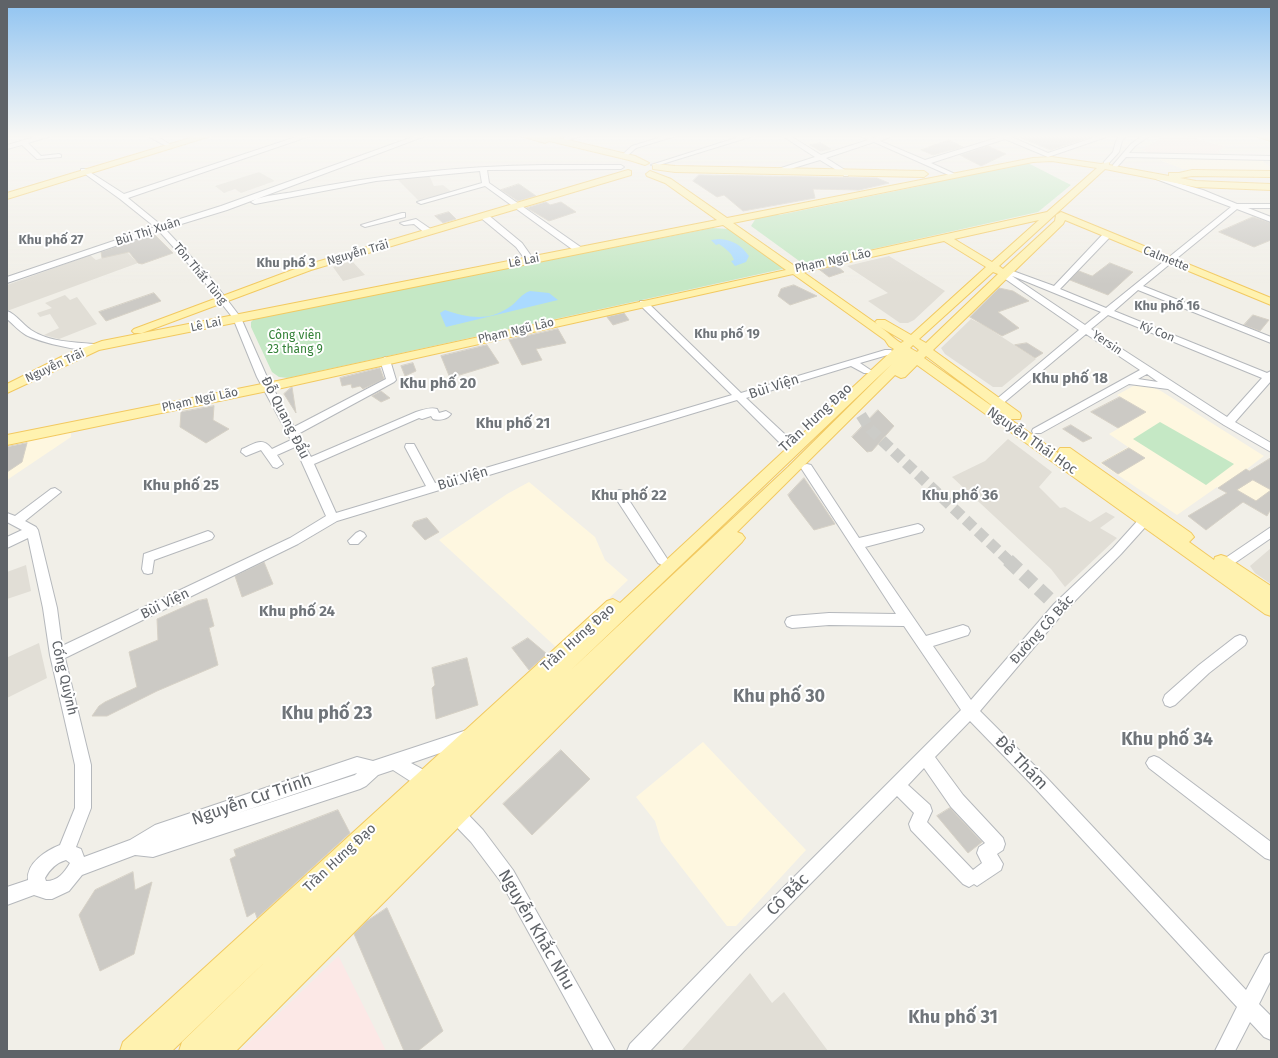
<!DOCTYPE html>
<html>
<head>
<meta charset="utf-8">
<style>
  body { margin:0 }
  #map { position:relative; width:1278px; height:1058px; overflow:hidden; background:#f1efe8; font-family:"Fira Sans",sans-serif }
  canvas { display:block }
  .frame { position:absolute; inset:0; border:8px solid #5f6368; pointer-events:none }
</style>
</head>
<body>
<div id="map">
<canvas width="1278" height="1058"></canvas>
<div class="frame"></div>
</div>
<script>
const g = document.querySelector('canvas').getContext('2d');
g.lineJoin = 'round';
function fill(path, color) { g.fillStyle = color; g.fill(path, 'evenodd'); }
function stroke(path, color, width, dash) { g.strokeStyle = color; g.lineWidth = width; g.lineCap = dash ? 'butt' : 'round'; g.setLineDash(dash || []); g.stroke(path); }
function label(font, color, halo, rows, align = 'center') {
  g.font = font + ' "Fira Sans",sans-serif'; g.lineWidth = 4; g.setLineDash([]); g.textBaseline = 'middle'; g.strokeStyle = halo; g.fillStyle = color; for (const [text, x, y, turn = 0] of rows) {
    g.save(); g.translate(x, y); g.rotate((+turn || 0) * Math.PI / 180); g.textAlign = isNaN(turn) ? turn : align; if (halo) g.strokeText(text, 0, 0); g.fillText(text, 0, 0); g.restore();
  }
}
fill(new Path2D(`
  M1155,158L1261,160L1271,168V171L1183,169Z
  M1135,385L1150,386L1161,391L1264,456L1247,469L1271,483V509L1264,514L1217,487L1177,515L1100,463L1128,447L1109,434L1146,412L1117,395Z
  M71,432V437L7,480V445Z
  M529,482L595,537L605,560L628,580L557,648L439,540L507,494Z
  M703,742L806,850L736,926H727L661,841L655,821L636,797Z`), '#fef7e0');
fill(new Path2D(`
  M259,172L275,181L241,193L235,189L224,193L215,186Z
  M429,175L434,186L443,185L453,193L419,201L397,179Z
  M125,250L138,263L7,311V285L90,255L96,260Z
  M889,256L945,291L914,320L908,323H900L868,301L888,293L847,266Z
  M352,261L365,275L343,281L333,267Z
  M65,295L70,300L77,297L97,324L59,339L44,335L59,328L50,314L40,317L37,313L52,308L45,303Z
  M971,319L985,326L1036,359L1002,387H993L945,354L941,348Z
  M1008,439L1052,472L1039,487L1060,508L1065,507L1090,522L1106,512L1115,517L1100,528L1117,538L1065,587L1051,569L952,477L985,461Z
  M1271,548V584L1255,573L1250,566Z
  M26,565L31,591L7,599V572Z
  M39,643L47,678L7,698L8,657Z
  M750,973L772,1003L784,992L828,1051H681Z`), '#e1ded6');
fill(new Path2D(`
  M1165,135H1184L1225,147L1217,152L1228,155L1150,154L1142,150Z
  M338,955L386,1051H240L338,956Z`), '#fce8e6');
fill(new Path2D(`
  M1028,163L1071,185L1038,212L806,264L802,263L751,226L756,218L776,213L779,215L925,185L923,183Z
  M712,228L730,229L787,268L288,378L279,377L272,372L251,327V322L255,318Z
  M1160,422L1234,464L1206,485L1133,439Z`), '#c5e8c5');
fill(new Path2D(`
  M719,239C733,240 741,245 749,256L746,262L735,266L731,261L734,260C731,252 726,249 719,244L716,245L711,240Z
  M530,291L549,293L558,300L446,327L440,313L445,310C468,318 489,322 511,306C518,301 521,294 530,291Z`), '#aadaff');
const building = new Path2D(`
  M1014,135H1093V136L1051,150Z
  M949,140L963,147L933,155L921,150Z
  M821,143L831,149L820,151L810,145Z
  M988,146L1006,154L981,166L960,155Z
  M699,175L877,178L889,183L859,190L813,189L815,198L743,211L724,195L717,197L693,181Z
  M519,184L536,196L518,201L501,190Z
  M546,202L550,205L561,202L576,212L549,221L527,208Z
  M449,212L456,219L443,223L435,216Z
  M1253,217L1271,223V240L1254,247L1219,232Z
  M154,234L173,253L142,264L138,263L129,252L102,258L101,252Z
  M1110,263L1133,272L1108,295L1070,280L1079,271L1092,276Z
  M837,266L844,272L829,277L820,270Z
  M794,285L817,296L790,305L778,296L781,289Z
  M999,288L1013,291L1029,301L998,312L1019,328L1002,336L970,317Z
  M154,293L161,301L106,321L99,312Z
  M624,313L629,320L613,325L607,317Z
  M1253,315L1269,320L1260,331L1244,325Z
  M558,329L566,343L536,349L542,360L522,365L509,340Z
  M1027,343L1043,353L1035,358L1015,345Z
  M487,345L499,363L450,378L441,356Z
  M413,363L416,371L405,376L401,366Z
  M380,368L384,379L363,389L360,386L352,388L351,384L342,386L340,378Z
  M292,387L296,413L284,394Z
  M381,391L390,398L381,402L372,396Z
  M1120,397L1146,412L1118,428L1091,412Z
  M214,406L213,420L229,429L206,443L180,427L181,412Z
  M878,410L894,426L872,451L867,452L852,437Z
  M1071,425L1092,438L1083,442L1063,429Z
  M27,443L22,462L7,472V447Z
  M1129,448L1145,458L1118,474L1102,463Z
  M1271,458V509L1267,516L1243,502L1206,530L1188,516L1227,493L1218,488L1246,469L1249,471ZM1253,480L1271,490L1256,501L1237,490Z
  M804,478L819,500L835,524L814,530L791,500L788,495Z
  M427,518L439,532L425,540L412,526L414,522Z
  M264,562L273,584L242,597L235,576Z
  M207,599L214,626L209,628L218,665L157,691L107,716H92L99,706L105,702L137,687L129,652L158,640L157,619L197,601Z
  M528,638L547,654L529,670L512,648Z
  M467,658L478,705L436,719L432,688L435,685L432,668Z
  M561,750L590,779L532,835L503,804Z
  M950,808L982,842L968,853L937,816Z
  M338,810L350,833L257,918L255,912L247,917L230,859L236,856L234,850Z
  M133,872L135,890L152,882L134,954L100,971L79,915L95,890Z
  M387,908L443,1031L418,1051H404L354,934L367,921Z`);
fill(building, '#cccac5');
stroke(building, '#d6d1c6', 1);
stroke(new Path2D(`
  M861,415L870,429L1009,561`), '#ccccc8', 11, [11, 5.5]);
stroke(new Path2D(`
  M1008,560L1059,608`), '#ccccc8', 14, [14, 7]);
const minor = new Path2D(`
  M42,135H54L28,143L41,156L59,154L61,155V157L37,159L22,145L7,149V145Z
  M146,135H155L171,145L166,146Z
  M302,135H313L128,198L161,225L221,206L418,135H428L227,210L165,229L209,276L241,318L267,377L294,427L386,379L380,360L385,357L390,360L396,380L394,382L298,434L311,457L416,412C422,410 431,407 437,409L439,413L446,411L451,414C448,419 439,421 433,419L431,416L422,419L419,418L314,464L336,513L426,486L405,447L406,444H414L435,483L732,395L640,305V301H646L741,393L885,350H891L893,352L891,354L860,363L872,371L870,373H864L851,366L746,398L792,441L793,444L792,447H784L737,400L337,521L298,544L65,658L91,765V808L76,847L81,849L84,857L130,840L155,825L357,757L373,761L467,730L472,732L475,737L472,742L411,763C422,769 432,773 437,785L435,791L429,793L393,770L378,775L366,786L360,789L153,857L135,855L82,875L69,891L52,899H46L34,895L7,905V887L28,880C26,863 47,850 60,845L75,808V765L50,655L43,608L28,538L7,548V537L22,530L7,522V513L15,516L51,489L55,488L61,492L25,521L36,527L38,530L57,608L62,646L290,538L326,516L295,447L277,455L283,464L277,468L273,467L261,450L246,456L241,452L242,449C254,444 262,436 272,449L291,440L257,377L233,318L203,280L159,231L7,283V277L155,227L120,199L81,171V169H85L124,194ZM357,773L355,775L238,813ZM66,860L70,863C64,873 58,881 46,881L45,878C50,869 56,863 66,860Z
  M572,135H583L560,143L557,141Z
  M668,135H679L636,148L626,157L621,156L632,146Z
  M745,135H756L656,166L651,165Z
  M781,135H789L821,155L868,140L859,135H868L874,138L883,135H894L880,141L925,160L1000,137L998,135H1007L1048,153L1101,135H1112L1048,157L1005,139L931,163L955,174L956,175L953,177L874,142L826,158L848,172V176H844L843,174L820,160L777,173L775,172V170L815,157Z
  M1120,135H1127L1122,141L1119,152L1108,164H1104V162L1113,152L1116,141Z
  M1143,135H1151L1135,146L1129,153L1271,156V160L1126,157L1117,167H1113V165L1131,144Z
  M544,165H621L624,167L621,169L487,170L489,183L582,248V252H576L485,186L421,204L417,202L482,183L480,171L376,181L255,204L251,202C258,196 283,194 293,192C376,175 459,166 544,165Z
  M1156,177L1203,190L1237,204H1271V208H1248L1271,217V222L1237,209L1143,286L1271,337V343L1138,290L1114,311L1267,373L1271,371V381L1235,422L1271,443V452L1224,425L1168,389L1129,384L1041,433H1033L1032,431L1033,429L1140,370L1086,334L1001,405H993L992,403L1079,330L1001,276V272L1010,270L1054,286L1104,233H1110V237L1060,289L1106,308L1231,207L1156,179ZM1012,276L1015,277L1101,312L1085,325ZM1108,315L1262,378L1227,417L1091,329ZM1147,374L1158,382L1138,379Z
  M402,213H405V217L365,227L361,225Z
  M481,214H487L522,243L534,260L533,262H527L516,247L481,218Z
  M416,219L432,230V234H426L414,224L404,225L400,223Z
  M7,311C16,314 23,325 31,330C49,342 73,342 94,344L99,347C90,356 37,341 26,335C19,331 13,324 7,319Z
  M807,464L811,465L859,538L918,524L922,526L924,529L922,532L865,547L926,636L963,625L968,627L970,631L968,635L933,646L971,700L1054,604L1113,548L1140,518H1148L1150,521L1148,524L1121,554L1064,612L980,711L1046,777L1246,990L1265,955L1271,952V980L1259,1004L1271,1016V1040L1264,1037L1250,1022L1235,1051H1215L1237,1007L1034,787L970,721L935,757L963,795L1003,838L1005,844L1003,850L997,854L1003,864L1001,870L977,886L974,884L969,887L963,884L911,830L909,824L914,813L897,796L744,951L650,1051H627L630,1044L732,939L961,710L904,626L829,625L792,628L787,626L785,622L787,618L792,616L829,613L896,614L803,471L801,468L803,465ZM924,768L951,807L985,843L979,847L977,853L982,863L973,870L927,822L932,811L930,805L908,785Z
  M619,490L623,491L666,557L668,560L666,563L662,565L658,563L613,494Z
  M1271,527V538L1229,567L1225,569L1221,567L1219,564L1221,561Z
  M208,531L212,533L214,536L212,539L154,560L152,573L148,574L144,573L142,569L144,554Z
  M360,531L364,533L366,536L358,544H350L348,541L356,533Z
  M1240,635L1245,637L1247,641L1245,645L1209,673L1175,705L1170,707L1165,705L1163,700L1165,695L1199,665L1235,637Z
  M1154,756L1159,758L1271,842V860L1265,858L1149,768L1146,763L1149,758Z
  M452,802L458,804L483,830L513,870L615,1051H594L501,882L471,842L446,816L444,810L446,804Z`);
const major = new Path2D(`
  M200,135H214L7,199V193Z
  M517,135H547L635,156L649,163L645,165L629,160L549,141L545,143Z
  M1257,135L1271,136V141L1258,137Z
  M1052,157L1101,164L1109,162V165L1169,176V173H1179L1192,170L1271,171V177L1192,176L1180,178L1196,181L1271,184V190L1196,187L1105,169L999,266L1003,269L1055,221L1056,215L1061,212L1271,298V305L1065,220L1063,224L933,350L1020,413L1021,416L1020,419H1010L926,356L924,358L1065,458L1058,451L1060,448H1070L1191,533L1194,537L1189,542L1214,560L1215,557L1221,555L1227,557L1271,586V616L1265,614L917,365L905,377L901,378L895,375L737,532L742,534L745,538L742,542L236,1051H179L182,1042L269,958L172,1051H120L123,1042L607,601L613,599L620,603L894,349L889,346L885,340L793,274L282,388L7,445V435L282,380L786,270L723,225L99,350L7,393V384L65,355L102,341L717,220L665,183L647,176L646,174L650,171L671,179L727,218L1033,158ZM1052,161L1097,168L1047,212L796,267L733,223L1033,162ZM1039,220L992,262L954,239ZM944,241L986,267L911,335L885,320H877L875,322L877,324L803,272ZM993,272L998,274L926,343L919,339ZM880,327L904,341L901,343C895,340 887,331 880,327ZM913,345L919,350L917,352L910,348ZM892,364L788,467L571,670L878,377Z
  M656,164L675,166L924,171L928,174L924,177L675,172L653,169V165Z
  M628,170L631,171V175L311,270L142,333H134L132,331L134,329L303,266Z`);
stroke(minor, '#b5b8bc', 2);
stroke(major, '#f2c960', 2);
fill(minor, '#fff');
fill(major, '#fff2af');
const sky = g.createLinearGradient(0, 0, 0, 284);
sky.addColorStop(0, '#8fc3f1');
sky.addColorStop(0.48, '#f9f8f5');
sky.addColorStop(1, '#f9f8f500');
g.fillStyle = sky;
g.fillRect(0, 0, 1278, 284);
label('12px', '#5f6368', '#fff', [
  ["Bùi Thị Xuân",148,232,-18],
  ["Nguyễn Trãi",358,253,-16],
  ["Calmette",1166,259,22],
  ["Lê Lai",524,261,-11],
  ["Phạm Ngũ Lão",833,261,-12],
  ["Tôn Thất Tùng",200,274,50],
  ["Lê Lai",206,325,-12],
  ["Phạm Ngũ Lão",516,331,-13],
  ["Ký Con",1157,332,22],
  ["Yersin",1107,343,34],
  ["Nguyễn Trãi",55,366,-25],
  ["Phạm Ngũ Lão",200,400,-12]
]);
label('12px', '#348238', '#fff', [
  ["Công viên",295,336],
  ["23 tháng 9",295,350]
]);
label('bold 13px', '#70757a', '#fff', [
  ["Khu phố 27",51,240],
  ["Khu phố 3",286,263],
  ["Khu phố 16",1167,306],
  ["Khu phố 19",727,334]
]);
label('14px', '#5f6368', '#fff', [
  ["Bùi Viện",774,387,-18],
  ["Ðỗ Quang Ðẩu",285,418,63],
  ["Trần Hưng Đạo",816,418,-43],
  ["Nguyễn Thái Học",1032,441,35],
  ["Bùi Viện",463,479,-17],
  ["Bùi Viện",165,604,-26],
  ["Đường Cô Bắc",1042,630,-48],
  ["Trần Hưng Đạo",578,638,-42],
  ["Cống Quỳnh",64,678,77],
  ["Trần Hưng Đạo",340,858,-43]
]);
label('bold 15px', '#70757a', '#fff', [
  ["Khu phố 18",1070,379],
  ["Khu phố 20",438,384],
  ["Khu phố 21",513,424],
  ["Khu phố 25",181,486],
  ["Khu phố 22",629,496],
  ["Khu phố 36",960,496],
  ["Khu phố 24",297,612]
]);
label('17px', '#5f6368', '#fff', [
  ["Ðề Thám",1021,763,46],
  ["Nguyễn Cư Trinh",252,800,-19],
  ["Cô Bắc",788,895,-45],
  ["Nguyễn Khắc Nhu",536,930,60]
]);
label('bold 18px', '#70757a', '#fff', [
  ["Khu phố 30",779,697],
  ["Khu phố 23",327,714],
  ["Khu phố 34",1167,740],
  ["Khu phố 31",953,1018]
]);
</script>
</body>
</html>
